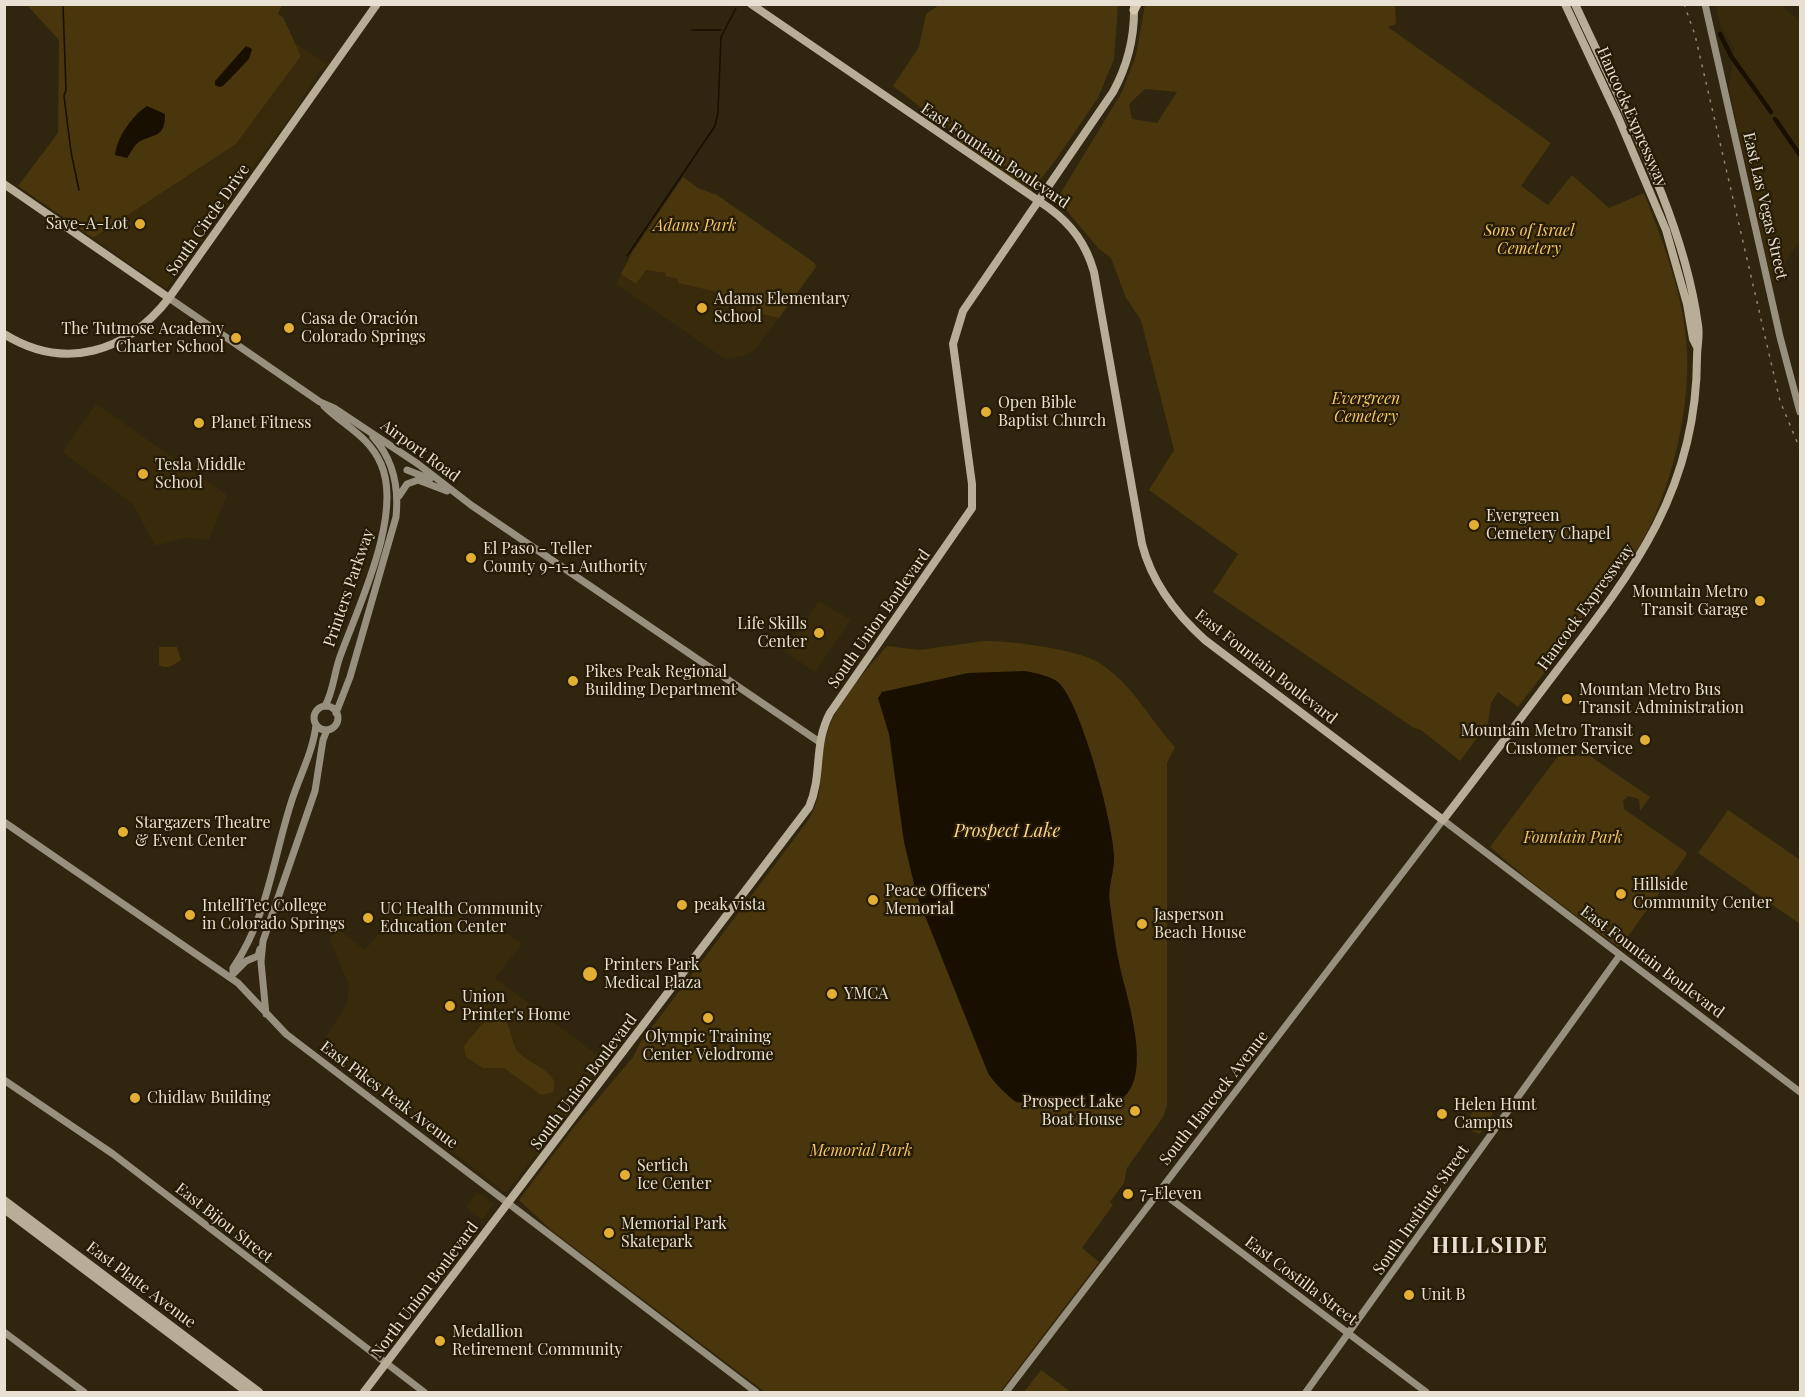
<!DOCTYPE html>
<html>
<head>
<meta charset="utf-8">
<style>
  body { margin:0 }
  #map { position:relative; width:1805px; height:1397px; overflow:hidden; background:#30250e; font-family:"Playfair Display",serif }
  canvas { display:block }
  .frame { position:absolute; inset:0; border:6px solid #e8e1d3; pointer-events:none }
</style>
</head>
<body>
<div id="map">
<canvas width="1805" height="1397"></canvas>
<div class="frame"></div>
</div>
<script>
const g = document.querySelector('canvas').getContext('2d');
g.lineJoin = 'round';
function fill(path, color) { g.fillStyle = color; g.fill(path, 'evenodd'); }
function stroke(path, color, width, dash) { g.strokeStyle = color; g.lineWidth = width; g.lineCap = dash ? 'butt' : 'round'; g.setLineDash(dash || []); g.stroke(path); }
function label(font, color, halo, rows, align = 'center') {
  g.font = font + ' "Playfair Display",serif'; g.lineWidth = 4.5; g.setLineDash([]); g.textBaseline = 'middle'; g.strokeStyle = halo; g.fillStyle = color; for (const [text, x, y, turn = 0] of rows) {
    g.save(); g.translate(x, y); g.rotate((+turn || 0) * Math.PI / 180); g.textAlign = isNaN(turn) ? turn : align; if (halo) g.strokeText(text, 0, 0); g.fillText(text, 0, 0); g.restore();
  }
}
fill(new Path2D(`
  M1716,5H1786L1785,9L1800,21V240L1772,284L1729,89L1734,49L1719,22Z
  M295,43L328,65L322,69L300,100V104L250,171L246,180L166,289L93,238L236,144L301,56Z
  M651,269L667,273L761,279L751,312L779,318L754,351L743,356L725,359L616,284L621,274L636,284L642,273Z
  M96,404L227,495L209,540L185,538L155,546L133,504L62,452Z
  M819,601L851,620L815,672L784,651Z
  M404,902L446,903L485,935L506,933L522,944L495,978L608,1063L506,1193L318,1049L347,1004L349,985L329,938L339,930L365,950Z
  M477,1192L494,1204L482,1220L466,1207Z`), '#382a0b');
fill(new Path2D(`
  M27,5H282L278,14L283,17L301,56L236,144L93,238L18,186L58,133L59,40Z
  M939,5H1118L1114,59L1098,98L1055,161L1028,195L976,159L940,122L893,86L919,47L926,14Z
  M1145,5H1395L1396,24L1388,27L1551,143L1521,186L1548,205L1572,175L1609,208L1644,193C1662,239 1681,288 1686,337C1693,402 1672,491 1639,547C1630,562 1618,573 1608,586C1579,627 1549,667 1518,707L1498,692L1491,703L1488,723L1460,761L1421,730L1414,728L1213,592L1238,554L1149,490L1174,450L1141,320L1126,298L1111,258L1098,248L1057,199L1122,92L1136,55ZM1145,89L1177,92L1157,123L1132,119L1129,104Z
  M683,177L698,188L717,195L815,263L816,267L779,318L751,312L753,304L722,296V293L678,283V279L665,276L666,273L646,270L636,284L621,274L633,251Z
  M984,641C1010,641 1080,649 1101,664C1133,685 1150,720 1175,747L1167,763V1106L1163,1117L1127,1168L1124,1183L1110,1202L1113,1205L1082,1248L1099,1262L1000,1392H765L551,1230L519,1200L574,1127L633,1057L640,1043L807,822C828,789 816,766 827,733C837,702 865,671 887,646L919,650Z
  M159,647H177L181,660C174,665 166,670 159,665Z
  M1561,752L1572,756H1590L1650,797L1640,811L1639,799L1628,796L1623,801L1624,809L1686,852V856L1621,946H1617L1530,881L1490,847Z
  M1728,810L1800,860V924L1698,853Z
  M489,1016C512,1014 509,1036 516,1049C525,1064 563,1071 553,1092L541,1095L504,1068H483L466,1057L464,1046Z
  M1477,1103L1493,1113L1480,1134L1472,1131L1476,1125L1469,1119Z
  M1041,1370L1071,1392H1024Z`), '#49360c');
fill(new Path2D(`
  M246,46L252,49L249,59L223,86L219,87L215,85V81Z
  M147,106L165,114C165,139 154,133 139,142C134,145 130,154 127,158L115,155C117,137 132,116 147,106Z
  M1025,671C1035,673 1052,676 1059,683C1081,704 1113,822 1114,855C1115,872 1107,887 1110,904C1113,925 1115,946 1120,967C1127,999 1155,1079 1119,1101C1096,1116 1043,1104 1016,1102C1008,1096 993,1082 988,1073L917,896L904,842L889,734L878,698L882,692L968,673Z`), '#180f00');
stroke(new Path2D(`
  M63,4L66,90L64,96L71,152L79,190
  M692,30H721
  M627,256L715,126L718,112L721,37L736,8`), '#180f00', 1.5);
stroke(new Path2D(`
  M1720,34L1731,56L1771,112
  M1775,119L1800,155`), '#180f00', 4.5);
stroke(new Path2D(`
  M1705,4L1780,337L1800,412
  M169,298L320,402L334,408L418,464L471,505L818,741
  M324,406C344,426 369,436 381,464C403,514 359,605 341,654C334,671 334,690 325,706
  M407,470L430,479
  M399,496L407,484L418,480L447,491
  M314 718a12 12 0 1 1 24 0a12 12 0 1 1-24 0Z
  M336,713L350,677L396,517C399,488 393,459 373,437
  M4,822L238,983L286,1034L756,1392
  M233,973V968C267,919 273,859 291,803C299,777 313,752 316,725
  M232,975L246,961L258,956L260,949
  M266,1014L261,962L263,941L315,791L323,740L327,730
  M4,1080L113,1154L424,1392
  M1160,1191L1426,1392
  M4,1332L84,1392
  M1006,1392L1443,820L1800,1092
  M1306,1392L1620,955`), '#98907f', 7);
stroke(new Path2D(`
  M751,4L1049,208C1072,225 1086,244 1094,272L1142,544C1152,583 1175,613 1205,640L1443,820C1481,771 1518,722 1555,673C1632,573 1697,491 1697,357C1697,346 1700,336 1698,325C1683,214 1621,105 1575,4
  M1565,4L1618,117L1666,230L1687,304L1693,339L1697,347
  M4,184L169,298
  M4,334C65,372 127,352 169,298L377,4
  M4,1200L259,1392
  M4,1209L247,1392
  M364,1392L809,807C823,775 813,745 830,713L972,508V484L953,344L963,311L1113,92C1128,65 1135,36 1134,4`), '#b8ad97', 8);
stroke(new Path2D(`
  M1134,10L1137,4`), '#d5c8ad', 9);
stroke(new Path2D(`
  M1684,4L1695,35L1780,401L1800,449`), '#8f8674', 1.5, [3, 6]);
for (const [x, y, r, color] of [
  [140,224,6,"#e2ae34"],
  [702,308,6,"#e2ae34"],
  [289,328,6,"#e2ae34"],
  [236,338,6,"#e2ae34"],
  [986,412,6,"#e2ae34"],
  [199,423,6,"#e2ae34"],
  [143,474,6,"#e2ae34"],
  [1474,525,6,"#e2ae34"],
  [471,558,6,"#e2ae34"],
  [1760,601,6,"#e2ae34"],
  [819,633,6,"#e2ae34"],
  [573,681,6,"#e2ae34"],
  [1567,699,6,"#e2ae34"],
  [1645,740,6,"#e2ae34"],
  [123,832,6,"#e2ae34"],
  [1621,894,6,"#e2ae34"],
  [873,900,6,"#e2ae34"],
  [682,905,6,"#e2ae34"],
  [190,915,6,"#e2ae34"],
  [368,918,6,"#e2ae34"],
  [1142,924,6,"#e2ae34"],
  [590,974,8,"#e2ae34"],
  [832,994,6,"#e2ae34"],
  [450,1006,6,"#e2ae34"],
  [708,1018,6,"#e2ae34"],
  [135,1098,6,"#e2ae34"],
  [1135,1111,6,"#e2ae34"],
  [1442,1114,6,"#e2ae34"],
  [625,1175,6,"#e2ae34"],
  [1128,1194,6,"#e2ae34"],
  [609,1233,6,"#e2ae34"],
  [1409,1295,6,"#e2ae34"],
  [440,1341,6,"#e2ae34"]
]) { const dot = new Path2D(); dot.arc(x, y, r, 0, 2 * Math.PI); g.fillStyle = color; g.fill(dot); stroke(dot, '#261b05', 2); }
label('16px', '#e8e1d3', '#261b05', [
  ["Hancock Expressway",1632,117,66],
  ["East Fountain Boulevard",995,156,34],
  ["East Las Vegas Street",1765,206,77],
  ["South Circle Drive",208,220,-55],
  ["Airport Road",420,451,36],
  ["Printers Parkway",349,588,-71],
  ["Hancock Expressway",1586,607,-54],
  ["South Union Boulevard",879,619,-55],
  ["East Fountain Boulevard",1266,667,38],
  ["East Fountain Boulevard",1652,962,37],
  ["South Union Boulevard",584,1082,-53],
  ["East Pikes Peak Avenue",389,1095,37],
  ["South Hancock Avenue",1214,1098,-52],
  ["South Institute Street",1421,1210,-55],
  ["East Bijou Street",224,1223,38],
  ["East Costilla Street",1301,1281,37],
  ["East Platte Avenue",141,1285,37],
  ["North Union Boulevard",425,1290,-53]
]);
label('16px', '#e8e1d3', '#261b05', [
  ["Save-A-Lot",128,224,"right"],
  ["Adams Elementary",714,299],
  ["School",714,317],
  ["Casa de Oración",301,319],
  ["Colorado Springs",301,337],
  ["The Tutmose Academy",224,329,"right"],
  ["Charter School",224,347,"right"],
  ["Open Bible",998,403],
  ["Baptist Church",998,421],
  ["Planet Fitness",211,423],
  ["Tesla Middle",155,465],
  ["School",155,483],
  ["Evergreen",1486,516],
  ["Cemetery Chapel",1486,534],
  ["El Paso - Teller",483,549],
  ["County 9-1-1 Authority",483,567],
  ["Mountain Metro",1748,592,"right"],
  ["Transit Garage",1748,610,"right"],
  ["Life Skills",807,624,"right"],
  ["Center",807,642,"right"],
  ["Pikes Peak Regional",585,672],
  ["Building Department",585,690],
  ["Mountan Metro Bus",1579,690],
  ["Transit Administration",1579,708],
  ["Mountain Metro Transit",1633,731,"right"],
  ["Customer Service",1633,749,"right"],
  ["Stargazers Theatre",135,823],
  ["& Event Center",135,841],
  ["Hillside",1633,885],
  ["Community Center",1633,903],
  ["Peace Officers'",885,891],
  ["Memorial",885,909],
  ["peak vista",694,905],
  ["IntelliTec College",202,906],
  ["in Colorado Springs",202,924],
  ["UC Health Community",380,909],
  ["Education Center",380,927],
  ["Jasperson",1154,915],
  ["Beach House",1154,933],
  ["Printers Park",604,965],
  ["Medical Plaza",604,983],
  ["YMCA",844,994],
  ["Union",462,997],
  ["Printer's Home",462,1015],
  ["Olympic Training",708,1037,"center"],
  ["Center Velodrome",708,1055,"center"],
  ["Chidlaw Building",147,1098],
  ["Prospect Lake",1123,1102,"right"],
  ["Boat House",1123,1120,"right"],
  ["Helen Hunt",1454,1105],
  ["Campus",1454,1123],
  ["Sertich",637,1166],
  ["Ice Center",637,1184],
  ["7-Eleven",1140,1194],
  ["Memorial Park",621,1224],
  ["Skatepark",621,1242],
  ["Unit B",1421,1295],
  ["Medallion",452,1332],
  ["Retirement Community",452,1350]
], 'left');
label('italic 16px', '#f3c666', '#261b05', [
  ["Adams Park",695,226],
  ["Sons of Israel",1529,231],
  ["Cemetery",1529,249],
  ["Evergreen",1366,399],
  ["Cemetery",1366,417],
  ["Fountain Park",1573,838],
  ["Memorial Park",861,1151]
]);
label('italic 18px', '#fbd68d', '#261b05', [
  ["Prospect Lake",1007,831]
]);
g.letterSpacing = '1.5px';
label('bold 22px', '#e8e1d3', '#261b05', [
  ["HILLSIDE",1490,1246]
]);
g.letterSpacing = '0px';
</script>
</body>
</html>
